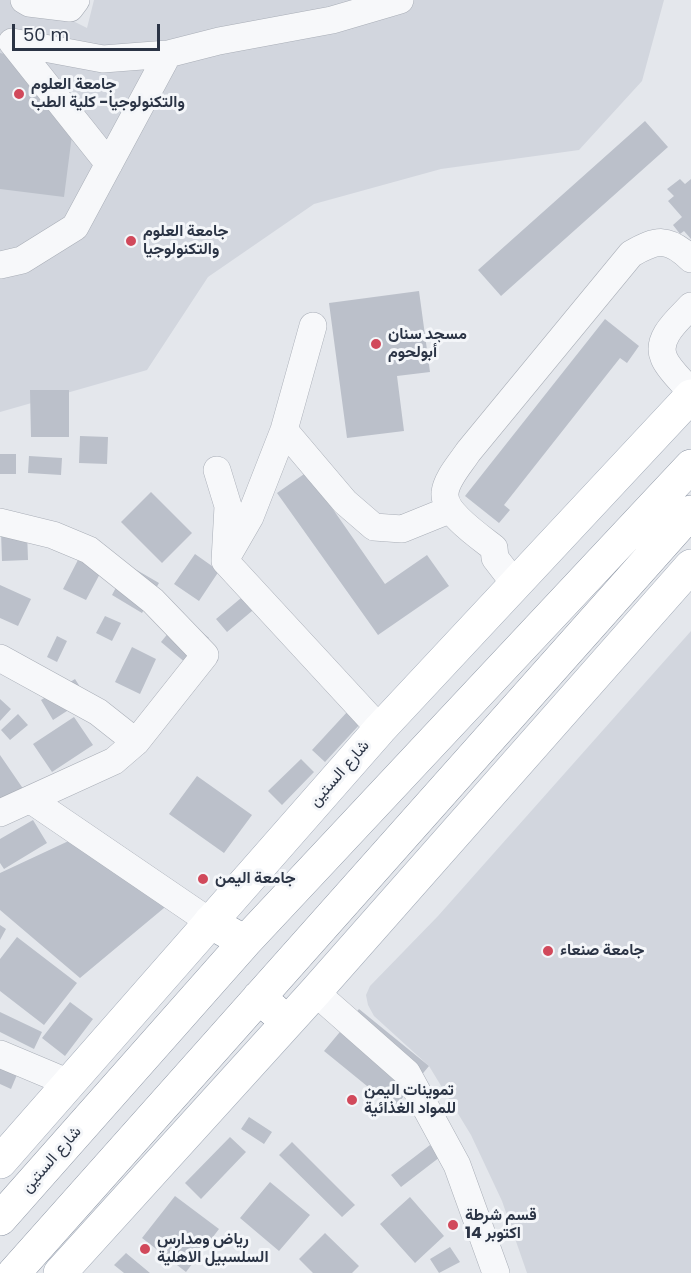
<!DOCTYPE html>
<html>
<head>
<meta charset="utf-8">
<style>
  body { margin:0 }
  #map { position:relative; width:691px; height:1273px; overflow:hidden; background:#e4e7ec; font-family:Poppins,sans-serif }
  canvas { display:block }
  .scale { position:absolute; left:12px; top:24px; width:148px; height:27px; box-sizing:border-box; border:3px solid #2b3445; border-top:0; padding-left:8px; font-size:18px; line-height:21px; white-space:nowrap; color:#2b3445; -webkit-text-stroke:4px #f4f6f9; paint-order:stroke }
</style>
</head>
<body>
<div id="map">
<canvas width="691" height="1273"></canvas>
<div class="scale">50 m</div>
</div>
<script>
const g = document.querySelector('canvas').getContext('2d');
g.lineJoin = 'round';
function fill(path, color) { g.fillStyle = color; g.fill(path, 'evenodd'); }
function stroke(path, color, width, dash) { g.strokeStyle = color; g.lineWidth = width; g.lineCap = dash ? 'butt' : 'round'; g.setLineDash(dash || []); g.stroke(path); }
function label(font, color, halo, rows, align = 'center') {
  g.font = font + ' Poppins,Vazirmatn,sans-serif'; g.lineWidth = 6; g.setLineDash([]); g.textBaseline = 'middle'; g.strokeStyle = halo; g.fillStyle = color; for (const [text, x, y, turn = 0] of rows) {
    g.save(); g.translate(x, y); g.rotate((+turn || 0) * Math.PI / 180); g.textAlign = isNaN(turn) ? turn : align; if (halo) g.strokeText(text, 0, 0); g.fillText(text, 0, 0); g.restore();
  }
}
fill(new Path2D(`
  M0,0H31L87,28L94,0H664L642,81L579,150L441,169L314,204L208,277L147,370L0,412Z
  M691,631V1273H527L502,1201L471,1135L429,1066L374,1016L368,1005L366,995L370,986L438,916Z`), '#d2d6de');
fill(new Path2D(`
  M0,53L5,54L72,135L64,197L0,189Z
  M645,121L668,147L501,296L478,270Z
  M680,179L685,184L691,179V239L684,231L680,234L673,225L682,217L668,201L674,196L667,189Z
  M419,291L430,372L397,376L404,431L347,438L329,303Z
  M605,319L639,346L627,363L620,358L504,505L510,510L499,523L465,496Z
  M30,390H69V437H31Z
  M80,436L108,437L107,464L79,463Z
  M0,454H16V474H0Z
  M29,456L62,458L61,475L28,473Z
  M307,472L385,584L427,555L449,586L378,635L277,493Z
  M151,492L192,533L162,563L121,522Z
  M27,531L28,560L2,561L1,532Z
  M195,554L219,571L199,601L174,584Z
  M80,556L103,568L86,600L63,589Z
  M128,565L159,583L142,613L112,595Z
  M0,585L31,599L18,626L0,618Z
  M247,593L258,606L227,632L216,619Z
  M105,616L121,623L112,641L96,633Z
  M182,616L209,638L187,664L161,642Z
  M57,636L67,641L57,662L47,657Z
  M132,647L156,659L140,694L115,682Z
  M75,679L87,698L53,720L41,700Z
  M0,699L11,709L0,721Z
  M348,711L361,723L325,762L312,750Z
  M18,714L28,725L10,740L1,730Z
  M74,717L93,745L52,772L33,744Z
  M0,755L24,790L0,807Z
  M301,759L314,772L282,805L268,791Z
  M197,776L252,815L224,853L169,814Z
  M33,820L47,843L4,869L0,863V839Z
  M75,838L176,898L80,978L0,910V873Z
  M0,925L6,929L0,940Z
  M17,937L77,983L44,1025L0,991V959Z
  M70,1002L93,1019L65,1056L42,1038Z
  M359,1009L429,1066L394,1108L324,1051Z
  M0,1012L42,1032L34,1049L0,1032Z
  M0,1061L19,1070L11,1089L0,1084Z
  M249,1117L272,1132L264,1144L241,1129Z
  M230,1137L246,1152L201,1199L185,1183Z
  M292,1142L355,1205L342,1217L279,1155Z
  M430,1145L440,1157L401,1187L391,1175Z
  M270,1182L310,1215L279,1251L240,1218Z
  M175,1196L219,1229L186,1272L142,1238Z
  M410,1197L444,1236L415,1263L380,1224Z
  M325,1233L359,1266L352,1273H313L299,1259Z
  M450,1247L460,1262L439,1273L430,1259Z
  M126,1253L150,1273H124L114,1265Z`), '#bbc0ca');
const minor = new Path2D(`
  M24,0L29,3L70,8L76,0
  M109,164L12,42L103,59L168,54L219,41L332,20L400,0
  M0,265L22,260L75,227L168,54
  M691,306C679,319 655,338 664,358C668,369 684,383 691,392
  M284,430L345,502L374,527L402,529L449,510
  M217,470L228,506L225,561L380,729
  M0,522L53,535L89,550L153,601L205,655L136,742L114,761L0,813
  M228,555L250,517L284,430L313,326
  M515,584L495,558L494,548C480,537 443,512 445,493C446,479 461,463 468,452L631,254C657,239 668,237 691,259
  M0,658L98,712L136,742
  M31,800L210,922
  M315,992L407,1073L457,1165L496,1273
  M0,1054L69,1083`);
const major = new Path2D(`
  M0,1162L380,729L691,396
  M60,1273L315,992L691,566`);
const highway = new Path2D(`
  M210,922L245,942
  M259,997L287,1022
  M0,1219L245,942L691,466
  M14,1273L691,512`);
stroke(minor, '#a9aeb7', 28);
stroke(major, '#a3abb8', 34);
stroke(highway, '#8b94a3', 34);
stroke(minor, '#f7f8fa', 27);
stroke(major, '#fff', 33);
stroke(highway, '#fff', 33);
for (const [x, y, r, color] of [
  [19,94,6,"#d1495b"],
  [131,241,6,"#d1495b"],
  [376,344,6,"#d1495b"],
  [203,879,6,"#d1495b"],
  [548,951,6,"#d1495b"],
  [352,1100,6,"#d1495b"],
  [453,1225,6,"#d1495b"],
  [145,1249,6,"#d1495b"]
]) { const dot = new Path2D(); dot.arc(x, y, r, 0, 2 * Math.PI); g.fillStyle = color; g.fill(dot); stroke(dot, '#f4f6f9', 2); }
label('bold 16px', '#2b3445', '#f4f6f9', [
  ["جامعة العلوم",31,85],
  ["والتكنولوجيا- كلية الطب",31,103],
  ["جامعة العلوم",143,232],
  ["والتكنولوجيا",143,250],
  ["مسجد سنان",388,335],
  ["أبولحوم",388,353],
  ["جامعة اليمن",215,879],
  ["جامعة صنعاء",560,951],
  ["تموينات اليمن",364,1091],
  ["للمواد الغذائية",364,1109],
  ["قسم شرطة",465,1216],
  ["14 اكتوبر",465,1234],
  ["رياض ومدارس",157,1240],
  ["السلسبيل الاهلية",157,1258]
], 'left');
label('16px', '#2b3445', '#f4f6f9', [
  ["شارع الستين",340,774,-49],
  ["شارع الستين",52,1160,-49]
]);
</script>
</body>
</html>
